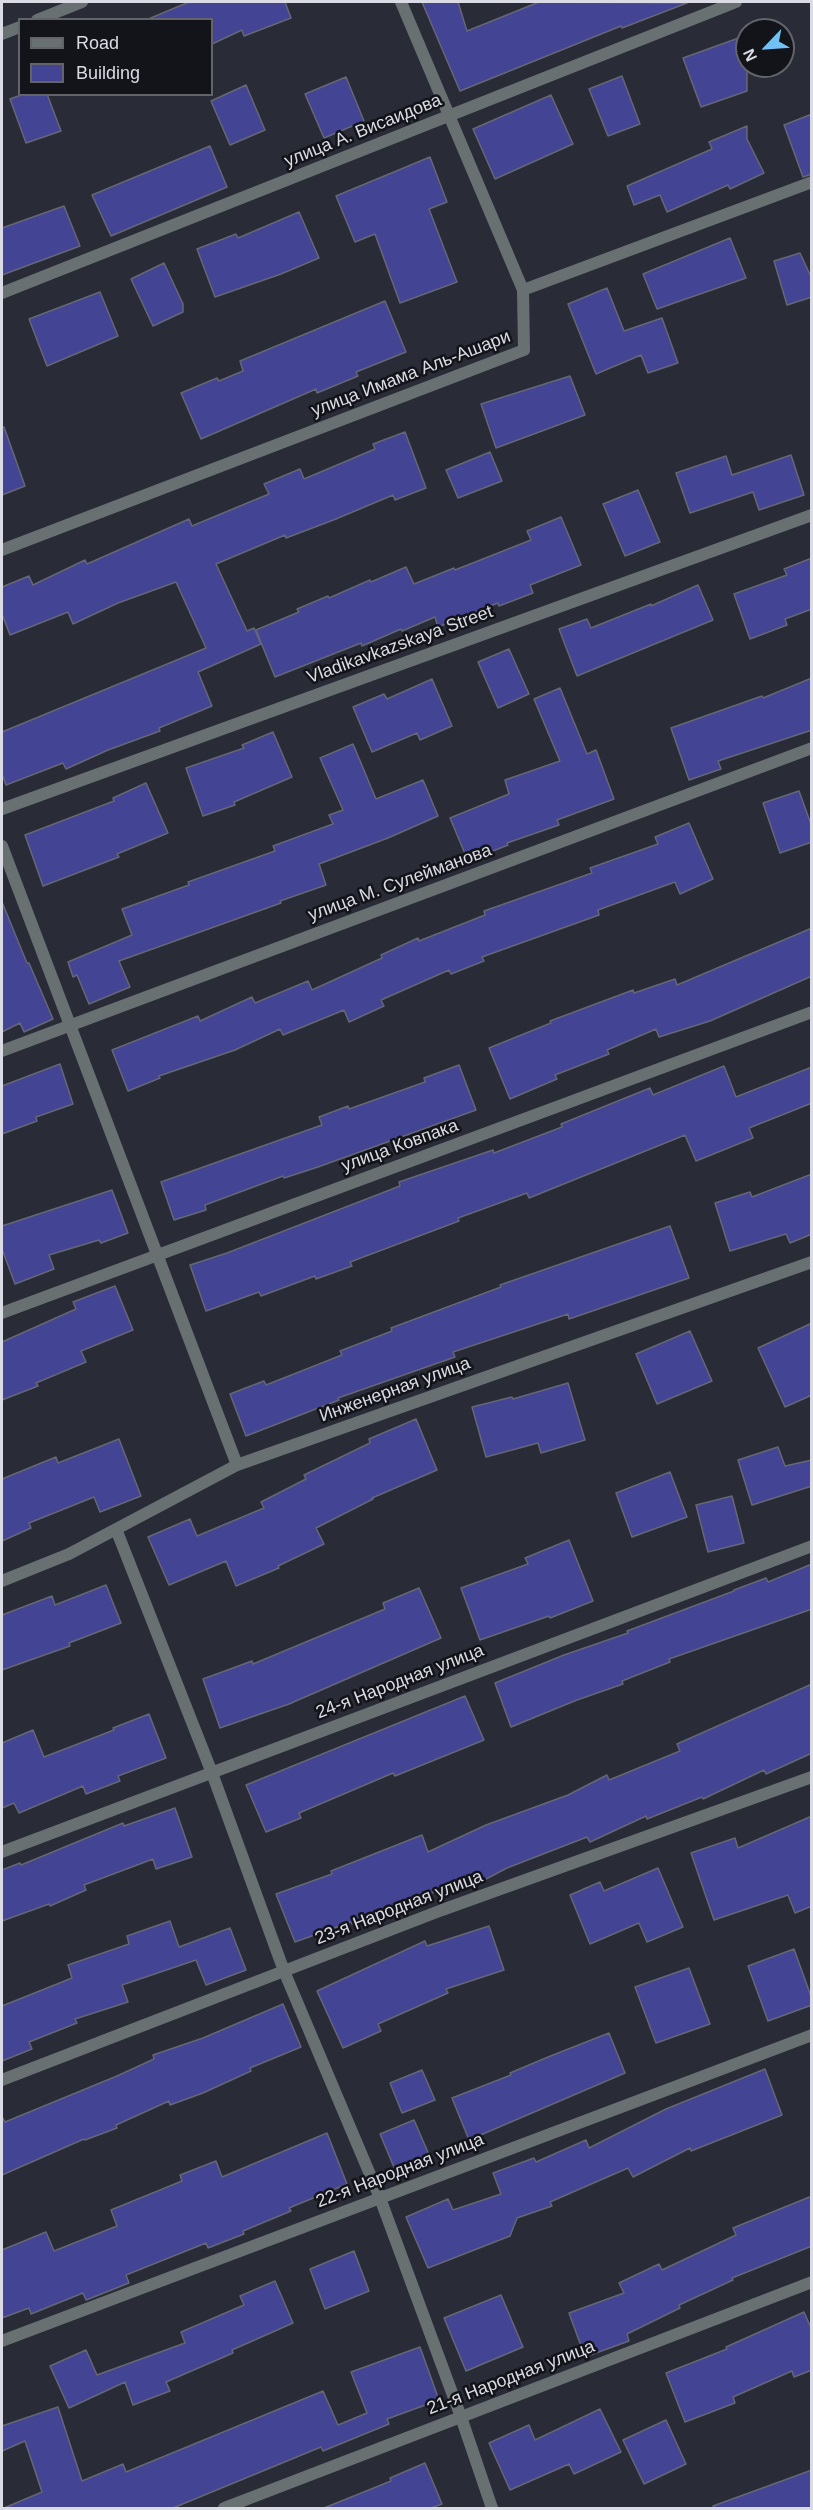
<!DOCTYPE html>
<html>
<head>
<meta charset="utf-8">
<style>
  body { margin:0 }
  #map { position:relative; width:813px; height:2510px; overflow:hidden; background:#292b37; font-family:Arial,sans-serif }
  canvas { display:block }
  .frame { position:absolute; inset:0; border:3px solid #dadbe4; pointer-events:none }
  .legend { position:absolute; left:18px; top:18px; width:195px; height:78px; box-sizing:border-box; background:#131419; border:2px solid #63646a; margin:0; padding:8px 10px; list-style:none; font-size:18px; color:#dadbe4 }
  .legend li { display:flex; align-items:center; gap:12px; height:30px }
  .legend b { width:30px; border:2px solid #63646a }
  .north { position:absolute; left:735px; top:18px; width:60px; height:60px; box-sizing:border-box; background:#131419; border:2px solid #63646a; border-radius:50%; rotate:245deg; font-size:16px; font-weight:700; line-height:24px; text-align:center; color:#dadbe4 }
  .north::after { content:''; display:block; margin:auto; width:21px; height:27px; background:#72c1f5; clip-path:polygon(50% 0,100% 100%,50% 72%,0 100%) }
</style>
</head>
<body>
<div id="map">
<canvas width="813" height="2510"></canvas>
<div class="frame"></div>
<ul class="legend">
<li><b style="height:8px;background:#687072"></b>Road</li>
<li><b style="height:16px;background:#434494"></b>Building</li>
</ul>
<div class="north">N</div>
</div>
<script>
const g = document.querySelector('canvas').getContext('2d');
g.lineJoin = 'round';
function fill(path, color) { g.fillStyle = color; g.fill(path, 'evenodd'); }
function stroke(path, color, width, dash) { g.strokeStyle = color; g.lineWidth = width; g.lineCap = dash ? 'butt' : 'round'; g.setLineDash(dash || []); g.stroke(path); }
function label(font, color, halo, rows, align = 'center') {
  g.font = font + ' Arial,sans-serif'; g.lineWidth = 5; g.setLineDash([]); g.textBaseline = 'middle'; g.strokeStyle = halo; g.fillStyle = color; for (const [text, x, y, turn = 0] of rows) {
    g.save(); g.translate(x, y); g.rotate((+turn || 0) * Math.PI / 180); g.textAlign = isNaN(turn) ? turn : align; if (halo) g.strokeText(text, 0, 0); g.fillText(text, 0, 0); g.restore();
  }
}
const building = new Path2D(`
  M189,2H285L291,18L244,36L242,30L212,44V20H146Z
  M422,2H458L467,31L539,2L687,3L622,28L621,26L460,91Z
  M747,35V91L701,107L683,58Z
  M622,76L640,124L608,136L589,89Z
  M346,77L364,121L324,138L305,94Z
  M246,85L265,130L230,145L211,101Z
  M24,94H47L61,131L26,143L10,99Z
  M551,95L573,144L495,179L473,129Z
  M812,114V174L803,177L784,125Z
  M747,126V139L764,173L730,189L728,185L667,212L660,195L634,205L627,186L712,149L709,142Z
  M210,146L227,187L111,236L92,195Z
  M430,157L447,202L429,209L457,282L400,303L375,234L355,242L336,196Z
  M64,206L80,246L2,275V228Z
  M299,212L319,258L281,274L215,297L197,249L236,234L238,238Z
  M730,238L746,278L657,309L643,274Z
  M800,253L812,279V297L787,305L774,261Z
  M164,263L183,304V312L153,326L131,279Z
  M607,288L624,331L662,318L678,363L648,373L641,355L596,374L568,304Z
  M100,292L118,336L47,366L29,319Z
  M385,301L406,352L356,372L358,376L317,393L316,389L201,439L181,393L217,378L219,381L243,371L240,361Z
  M570,376L585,415L496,448L481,404Z
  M4,427L25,486L2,495V428Z
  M405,432L426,488L395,500L393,495L336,519L286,538L285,535L216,564L247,631L254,628L261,644L198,672L212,706L159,728L160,731L108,750L66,769L63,763L6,785L2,774V732L206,648L176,582L118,603L73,624L68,612L10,635L2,614V587L29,576L33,585L85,560L87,564L189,519L192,526L269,494L264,484L300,469L304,479L375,449L373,444Z
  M490,452L502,481L458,498L446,470Z
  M791,455L804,495L759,510L753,492L690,513L676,473L726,456L732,475Z
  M638,490L660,542L625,556L603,504Z
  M561,517L581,565L530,585L533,593L499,606L498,603L438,627L435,617L402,631L401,629L362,646L361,643L275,677L256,630L299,612L297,609L328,596L329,598L370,580L371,582L406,567L414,584L454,568L455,570L531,540L527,531Z
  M812,558V609L785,619L787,625L750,639L734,594L787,575L784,569Z
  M698,585L713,620L577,676L559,629L587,619L591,628L651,604V606Z
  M509,649L529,694L498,708L478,662Z
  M812,678V730L718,761L721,769L689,780L671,728L762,696L763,698Z
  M432,679L452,726L420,740L417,733L372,752L353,707L384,694L387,699Z
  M560,688L587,754L596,750L614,799L557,820L559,825L507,843L508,845L468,861L450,818L509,794L505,780L560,761L534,699Z
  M273,732L292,777L234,802L235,805L203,816L186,768L244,748L242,745Z
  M353,744L376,799L423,780L438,816L388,838L319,864L326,885L280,901L281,903L119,961L130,987L89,1004L77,975L73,977L68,962L132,935L122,909L189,885L188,882L275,851L273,846L333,824L329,815L343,810L320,758Z
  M146,783L168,833L117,854L119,857L43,886L25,835L114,801L113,798Z
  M799,791L812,827V842L780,853L763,803Z
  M689,823L713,879L680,894L675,882L598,910L599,915L482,957L484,961L451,974L449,970L381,1000L384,1006L349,1022L344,1010L283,1035L280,1029L235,1050L159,1076L160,1078L128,1091L112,1050L198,1016L200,1021L252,997L255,1003L308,981L312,990L382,958L381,955L418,938L419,941L485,915L484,911L592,873L590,868L658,844L655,837Z
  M2,902L27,963H29L53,1019L24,1032L20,1023L2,1032Z
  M812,928V976L710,1021L659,1037L656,1029L607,1050L609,1054L555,1075L557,1079L510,1099L489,1048L551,1023L550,1021L633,990L634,993L675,979L677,985Z
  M60,1064L73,1104L36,1117L37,1121L2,1134V1086Z
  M459,1065L476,1110L318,1167L284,1178L283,1176L205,1205L206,1210L174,1220L161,1182L322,1125L319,1117L348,1106L349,1109L425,1082L424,1078Z
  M724,1066L736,1097L812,1067V1103L749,1128L753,1138L696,1161L685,1135L529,1198L527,1193L458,1218L459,1221L350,1262L352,1266L316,1279L315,1276L261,1296L259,1292L206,1311L190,1265L227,1253L400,1186L399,1182L493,1150L494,1153L562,1127L561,1124L650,1088L653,1095Z
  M812,1174V1234L790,1243L786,1234L730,1251L715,1203L750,1192L752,1197Z
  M112,1190L128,1233L101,1243L99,1240L49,1255L54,1269L15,1284L2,1249V1226Z
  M670,1226L689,1278L569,1319L568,1314L453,1352L455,1357L338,1398L339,1400L246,1436L230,1394L264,1381L266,1385L342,1355L340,1351L392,1331L391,1328L501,1287L500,1285Z
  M115,1286L133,1330L81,1351L86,1362L36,1383L38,1386L2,1400V1342L76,1309L73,1302Z
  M812,1323V1395L785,1407L758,1348Z
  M690,1331L712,1381L657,1404L636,1354Z
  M568,1383L585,1440L541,1453L538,1443L486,1457L472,1407L512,1397L513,1399Z
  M416,1419L437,1470L372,1498L373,1499L316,1528L324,1544L278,1566L279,1568L236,1586L226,1561L169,1585L148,1537L190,1519L197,1536L264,1508L261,1502L306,1479L304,1475L370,1443L369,1439Z
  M119,1439L141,1496L100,1512L94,1497L29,1523L31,1528L2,1541V1479L56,1457L58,1463Z
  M778,1447L785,1466L812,1460V1486L752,1505L738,1460Z
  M670,1472L687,1517L632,1537L616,1493Z
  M732,1496L744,1543L708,1552L696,1505Z
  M569,1540L593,1601L550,1618L549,1616L480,1640L461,1588L528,1564L525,1558Z
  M812,1564V1609L669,1659L670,1662L622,1681L623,1684L577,1700L511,1727L495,1683L564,1655L628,1633L627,1631L734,1591V1590L766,1578L768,1582Z
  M106,1585L121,1623L69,1643L70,1646L2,1670V1615L52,1596L55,1605Z
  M419,1588L441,1638L289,1704L220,1728L203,1679L252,1661L253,1664L385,1609L383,1603Z
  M812,1684V1753L766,1774L764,1770L703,1799L702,1797L647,1819L646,1816L590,1842L587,1837L507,1868L469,1888L465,1880L352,1924L351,1922L295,1942L276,1894L332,1874L331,1871L422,1835L428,1852L486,1825L568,1795L607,1775L609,1780L680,1751L677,1744Z
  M465,1696L484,1740L395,1776L393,1773L299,1813L301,1818L266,1832L246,1785Z
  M149,1714L166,1758L118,1776L120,1781L86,1794L83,1786L19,1813L14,1803L2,1808V1743L33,1730L44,1757L114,1730L113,1728Z
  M175,1808L192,1857L156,1869L153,1859L84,1885L86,1890L50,1906L49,1904L2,1921V1870L20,1863L21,1865L123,1823L124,1826Z
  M812,1816V1906L795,1913L788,1895L714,1920L691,1853L735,1838L738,1848Z
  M658,1868L683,1927L647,1942L639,1923L590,1944L570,1895L600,1882L604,1891Z
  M170,1921L179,1947L230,1928L246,1970L206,1985L196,1960L122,1985L128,2002L75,2019L77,2023L29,2042L32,2049L2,2061V2006L72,1978L68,1965L129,1944L127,1936Z
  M489,1926L504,1970L446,1989L448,1993L378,2024L381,2031L343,2048L317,1991L425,1941L427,1946Z
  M794,1949L812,1999V2005L768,2021L748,1966Z
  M689,1968L710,2024L656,2043L635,1987Z
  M283,2004L301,2047L250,2068L251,2071L203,2093L170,2105L169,2101L116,2125L117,2128L85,2140L84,2139L2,2175V2117L5,2122L117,2076L154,2059L153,2055L203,2038Z
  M609,2033L625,2073L469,2140L452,2098L511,2075L510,2073L548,2057Z
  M765,2069L782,2115L691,2151L690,2148L633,2177L628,2168L550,2202L552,2206L517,2218L510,2236L428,2268L406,2217L448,2199L453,2210L501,2194L493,2173L534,2158L536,2162L586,2140L589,2148L666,2109Z
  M422,2070L435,2100L402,2113L390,2083Z
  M414,2120L430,2157L396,2172L380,2134Z
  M327,2133L347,2184L289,2208L291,2211L243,2231L244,2234L208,2248L206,2243L126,2275L129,2283L86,2300L83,2293L31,2314L29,2308L2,2318V2250L46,2232L54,2251L117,2226L111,2210L182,2181L180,2175L216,2161L222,2177Z
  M812,2196V2246L732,2278L733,2280L679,2305L680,2308L627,2334L629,2341L585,2357L569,2313L624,2293L619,2283L659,2264L662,2270L736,2235L733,2228Z
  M354,2251L369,2291L325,2309L310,2269Z
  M275,2281L293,2323L232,2350L233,2353L166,2382L170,2391L133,2405L125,2382L69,2408L50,2366L86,2350L97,2375L185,2343L181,2332L244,2305L240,2296Z
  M501,2295L523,2347L466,2371L444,2318Z
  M804,2312L812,2330V2370L794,2377L792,2371L733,2397L735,2403L685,2422L666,2373L727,2349L726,2347Z
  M420,2347L439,2400L387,2419L389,2424L323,2451L321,2447L173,2508H4L42,2492L25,2441L2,2451V2426L58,2407L82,2481L123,2464L126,2472L323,2391L338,2425L367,2413L351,2372Z
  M600,2409L621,2452L574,2474L569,2464L510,2490L489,2443L529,2425L535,2440Z
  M666,2420L686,2464L644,2484L623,2440Z
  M425,2463L442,2504L431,2508H324L391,2481L390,2478Z
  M812,2470V2508H714L713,2506Z`);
fill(building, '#434494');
stroke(building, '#656776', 1.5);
stroke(new Path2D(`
  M401,2L523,290
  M37,20L82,2
  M2,34L20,27
  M2,293L736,2
  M2,550L524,350L523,290L812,182
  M2,809L812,515
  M2,846L237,1465
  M2,1051L812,748
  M2,1313L812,1012
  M116,1529L212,1773L284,1971L380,2198L461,2417L492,2508
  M2,1581L69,1554L237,1465L812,1262
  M2,1852L812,1546
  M2,2080L442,1910L812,1777
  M2,2341L812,2035
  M224,2508L812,2282`), '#687072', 12);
label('18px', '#dadbe4', '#131419', [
  ["улица А. Висаидова",363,131,-22],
  ["улица Имама Аль-Ашари",411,374,-21],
  ["Vladikavkazskaya Street",400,645,-20],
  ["улица М. Сулейманова",400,883,-20],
  ["улица Ковпака",400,1146,-20],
  ["Инженерная улица",395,1390,-20],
  ["24-я Народная улица",400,1682,-21],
  ["23-я Народная улица",399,1908,-21],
  ["22-я Народная улица",400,2171,-21],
  ["21-я Народная улица",511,2378,-21]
]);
</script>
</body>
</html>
